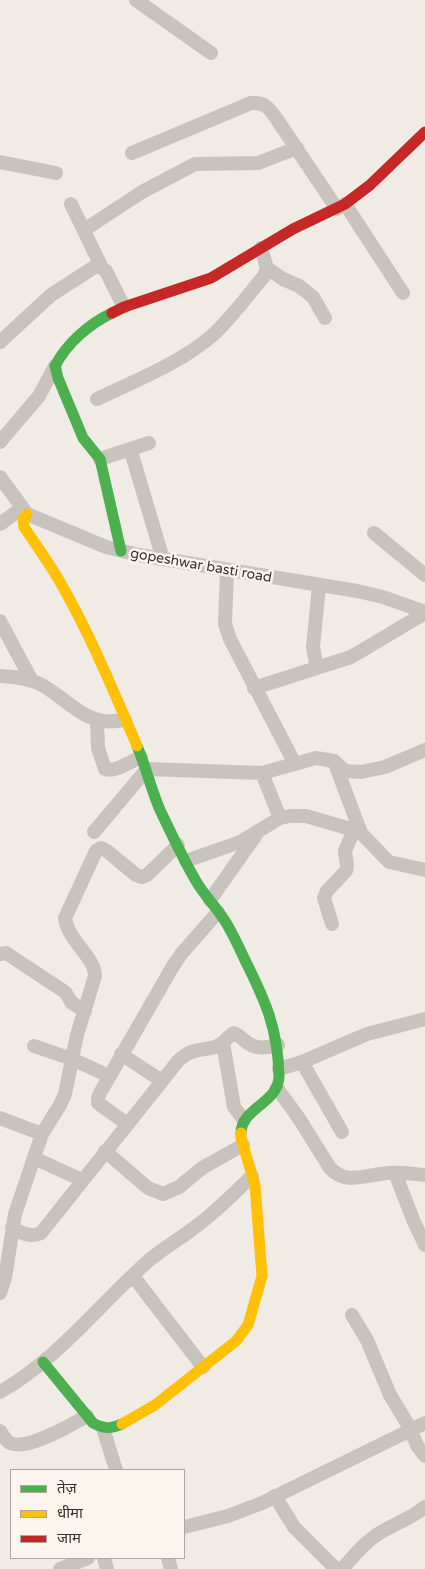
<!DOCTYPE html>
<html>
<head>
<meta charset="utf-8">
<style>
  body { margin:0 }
  #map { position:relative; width:425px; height:1569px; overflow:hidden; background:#f0ebe5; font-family:"Varela Round","Noto Sans Devanagari",sans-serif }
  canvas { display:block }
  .legend { position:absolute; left:10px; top:1469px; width:175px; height:90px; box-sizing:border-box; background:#fbf5ee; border:1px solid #aea6a0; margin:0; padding:6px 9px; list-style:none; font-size:15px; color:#3b302b }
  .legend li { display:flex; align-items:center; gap:10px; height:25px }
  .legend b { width:25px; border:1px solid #aea6a0 }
</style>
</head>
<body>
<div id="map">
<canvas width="425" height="1569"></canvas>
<ul class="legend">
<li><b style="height:6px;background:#4caf50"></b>तेज़</li>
<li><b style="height:6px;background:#ffc107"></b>धीमा</li>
<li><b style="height:6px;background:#c62828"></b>जाम</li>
</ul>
</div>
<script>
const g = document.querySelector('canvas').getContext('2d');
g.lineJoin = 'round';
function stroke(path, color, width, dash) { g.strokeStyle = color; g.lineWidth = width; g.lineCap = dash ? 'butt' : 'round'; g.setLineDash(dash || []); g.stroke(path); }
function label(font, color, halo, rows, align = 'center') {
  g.font = font + ' "Varela Round",sans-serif'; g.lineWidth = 5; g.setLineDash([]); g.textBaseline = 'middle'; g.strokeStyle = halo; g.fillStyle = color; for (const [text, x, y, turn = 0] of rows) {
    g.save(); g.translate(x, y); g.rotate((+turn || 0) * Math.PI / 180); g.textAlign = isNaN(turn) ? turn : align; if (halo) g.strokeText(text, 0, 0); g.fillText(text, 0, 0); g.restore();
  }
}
stroke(new Path2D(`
  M136,0L211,53
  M132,153L251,103C265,102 268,107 276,118L337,209
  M0,162L56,173
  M71,204L102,268
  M345,204L403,293
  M84,230L142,192L195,164L258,163L297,148
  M267,268L283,279L299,286L313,297L325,318
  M0,342L51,295L96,266L102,268L106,271L124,307
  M97,399C137,380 181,363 214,334C232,317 248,295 264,276L267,268L261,248
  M0,442L39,396L55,366
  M132,455L163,559
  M100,459L149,443
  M0,477L27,514L106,547L139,555L357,591L383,597L425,612
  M0,524L22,508
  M374,533L425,575
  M227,570L225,624L230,639L295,764
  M0,621L32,681
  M317,668L313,647L319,586
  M0,676C13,677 27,678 38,683C59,693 76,714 98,720C107,723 116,721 125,720
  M254,688L351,657L425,613
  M97,720L98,748L105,769C115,773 131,761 141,757
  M334,761L361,833
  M262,773L280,818
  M94,832L147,769L262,773L316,758L334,761L345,771L361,772L385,767L425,750
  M186,861L240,842L280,818L290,816H306L354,830L361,833L389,862L425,870
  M210,900L256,835
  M332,924L324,898L327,891L346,871L347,866L345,851L354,830
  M0,954L6,953L65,992L72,1003L85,1011
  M223,1043L234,1107L244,1120
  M34,1046L72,1059L109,1076
  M121,1054L162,1081
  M302,1062L342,1132
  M279,1069L302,1062L367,1034L425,1019
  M277,1088L298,1117L330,1168C346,1186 368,1174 389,1173C401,1172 413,1174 425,1175
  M0,1118L42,1134
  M127,1124L98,1103V1098L100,1093L173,966L182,953L218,912
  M105,1151L148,1188L163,1194L179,1187L202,1168L243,1145
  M34,1158L82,1180
  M395,1173L414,1222L425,1245
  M12,1228C22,1233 31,1238 41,1233L178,1061C193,1047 198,1052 215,1047C222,1045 227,1037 234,1033C238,1035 240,1037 244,1040C255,1050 264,1048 278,1045
  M133,1276L203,1367
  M0,1293L5,1278L15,1214L42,1134L60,1105L65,1094L77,1035L95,976C95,957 68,941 65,918L96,851L101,848L107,851L136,875L142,877L147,875L178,845
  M352,1315L367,1340L390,1395L407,1423L418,1447L425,1456
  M0,1392C57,1360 98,1306 146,1263C161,1249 179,1240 195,1227C216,1212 234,1193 252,1176
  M103,1428L116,1470
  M0,1431C3,1435 5,1440 10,1443C27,1451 71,1425 87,1416
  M275,1496L294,1527L336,1569
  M184,1527L228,1516L262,1503L425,1423
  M104,1558L107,1569
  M168,1558L171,1569
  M60,1569L88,1558
  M342,1569C352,1558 362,1545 375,1536C391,1525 409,1520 425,1507`), '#c9c3be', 14);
stroke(new Path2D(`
  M112,313C89,324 67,343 55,366L58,378L83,438L100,459L121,551
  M137,746C146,767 151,789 160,810C170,831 184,861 196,881C204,895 216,907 225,921C232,932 238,945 244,958C265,1000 278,1028 279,1076C279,1103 241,1108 241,1133
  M43,1362L93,1423C104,1429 111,1429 122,1424`), '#4caf50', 11);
stroke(new Path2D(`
  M27,514L23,519L24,527C36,545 49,563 60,582C90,634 113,690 137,746
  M122,1424L155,1405L236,1341L248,1325L262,1276L255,1185L241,1138V1133`), '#ffc107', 11);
stroke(new Path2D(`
  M112,313L124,307L211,278L293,229L345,204L370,185L425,132`), '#c62828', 11);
label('14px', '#3b302b', '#fbf5ee', [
  ["gopeshwar basti road",201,566,10]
]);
</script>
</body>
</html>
